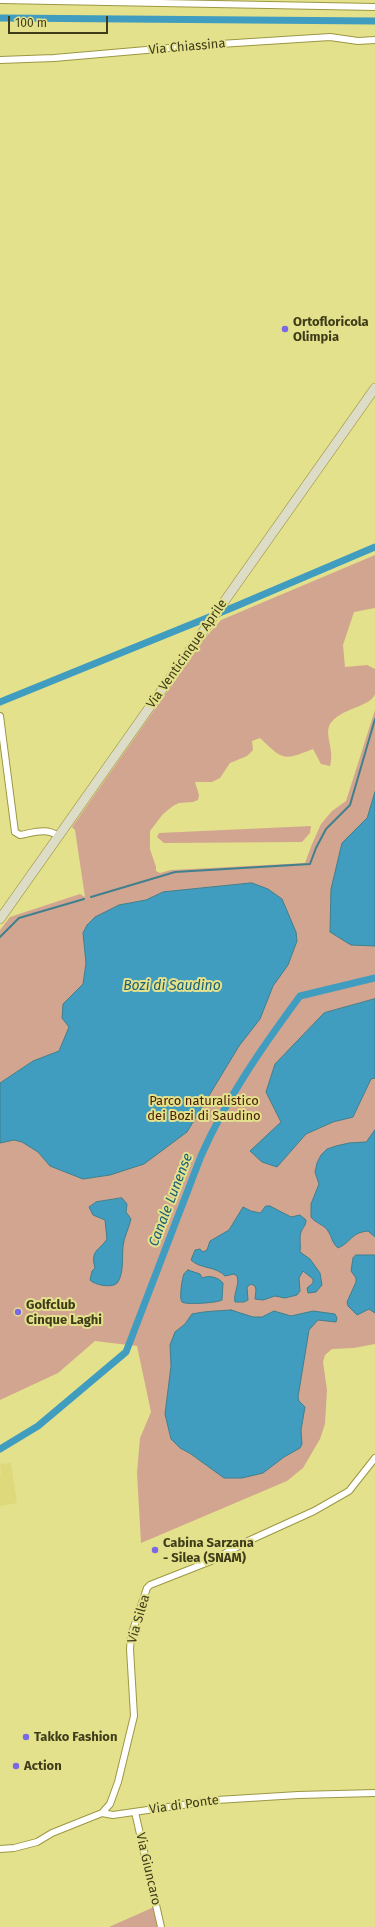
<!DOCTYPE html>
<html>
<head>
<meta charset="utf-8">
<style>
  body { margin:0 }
  #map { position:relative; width:375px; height:1927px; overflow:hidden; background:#e4e18c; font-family:"Fira Sans",sans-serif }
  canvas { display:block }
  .scale { position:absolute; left:8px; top:16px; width:100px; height:18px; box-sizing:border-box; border:2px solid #3e3c19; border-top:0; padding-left:5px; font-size:12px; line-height:14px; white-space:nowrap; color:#3e3c19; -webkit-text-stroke:3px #e4e18c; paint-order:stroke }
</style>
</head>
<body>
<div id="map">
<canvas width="375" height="1927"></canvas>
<div class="scale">100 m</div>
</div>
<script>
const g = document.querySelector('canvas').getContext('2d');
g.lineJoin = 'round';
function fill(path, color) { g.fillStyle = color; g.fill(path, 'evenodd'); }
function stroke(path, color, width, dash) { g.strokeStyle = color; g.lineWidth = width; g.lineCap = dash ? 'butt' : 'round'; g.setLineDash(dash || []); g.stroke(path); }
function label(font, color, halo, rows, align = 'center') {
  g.font = font + ' "Fira Sans",sans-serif'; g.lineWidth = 4; g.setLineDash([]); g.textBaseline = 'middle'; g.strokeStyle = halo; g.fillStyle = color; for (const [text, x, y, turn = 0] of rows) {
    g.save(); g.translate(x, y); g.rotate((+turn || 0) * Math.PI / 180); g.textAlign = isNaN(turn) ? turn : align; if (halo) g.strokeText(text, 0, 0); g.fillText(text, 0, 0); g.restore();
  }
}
fill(new Path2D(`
  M11,1463L17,1503L0,1506V1474H1L0,1464Z`), '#ded97b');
fill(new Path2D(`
  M375,555V608L354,612L343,645L345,667L367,665L375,669C375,677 375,687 375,694C371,707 340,708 330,724C324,736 335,749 330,766L321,764L313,749C283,761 283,760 260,738L252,741L253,750L247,756L230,763L220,778L212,782H195L199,795L198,800L193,802L179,803L173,806L163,814L150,831V849L156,867V871L160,873L171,870L305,863L312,844L321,824L332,811L346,801L375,710V1344L354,1348L332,1349L325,1355L323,1362L327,1390L325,1424L320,1439L303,1468L287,1481L141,1543L137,1473L140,1438L151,1412L137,1346L95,1341L58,1373L0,1400V930L10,917L80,894L85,897L75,830L72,827L205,638L221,620Z
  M311,826L310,833L302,842L164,843L157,837L159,833Z
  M154,1907L157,1927H109Z`), '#d2a590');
const water = new Path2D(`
  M375,792V946L351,945L330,932L331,889L342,843L367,818Z
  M252,883L268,889L282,899L296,932L297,941L288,965L273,986L260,1019L239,1046L187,1132L144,1164L110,1175L83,1179L50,1166L38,1152L22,1142L14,1140L0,1143V1083L33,1061L59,1051L69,1027L62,1018L63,1004L83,984L86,963L83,933L87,925L95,917L119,905L146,900L163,892Z
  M375,999V1078L371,1079L353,1117L333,1122L306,1134L277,1167L262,1162L250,1151L281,1122L266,1092L275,1064L324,1013Z
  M375,1130V1237L368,1231C350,1233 352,1242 338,1248C332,1243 332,1237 328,1231C325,1225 315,1223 311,1217V1204L319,1184L315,1172L317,1163L321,1155L327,1149L336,1146L349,1143L366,1142Z
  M122,1198L127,1204L126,1212L131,1219C129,1228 124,1237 123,1246C122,1257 124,1272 118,1282C114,1289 94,1285 90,1280L92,1271L95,1268C90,1250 99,1251 107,1239L105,1220L93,1215L89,1207L96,1202Z
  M266,1206H270L291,1217L300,1215L306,1220C306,1226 303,1227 301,1232C299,1237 301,1246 300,1252L310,1259L320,1273L322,1285L316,1292L308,1293L307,1288L313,1283V1279L303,1271L299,1278L300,1291L297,1295L285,1298L275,1296L263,1300L255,1299L256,1290L255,1286L251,1284L247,1287L248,1300L244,1302H235C233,1293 240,1285 237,1276L234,1274L225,1276C216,1266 200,1269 191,1260L195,1250L200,1249L203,1252L207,1250L210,1241L229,1230L243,1207L251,1211L260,1213Z
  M356,1255H375V1313L369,1309L357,1315L348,1306L347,1302L356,1282V1278L351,1271L353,1258Z
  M188,1270L200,1274L202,1278C209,1275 218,1277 223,1283L222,1300C217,1303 185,1305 182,1302C179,1299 182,1278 184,1274C185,1272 186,1272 188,1270Z
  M231,1310L253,1317H262L274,1311L291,1316L313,1311L335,1314L337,1318L336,1322L318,1320L309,1330L298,1397L299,1401L305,1407L301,1430L302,1444L300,1448L284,1457L263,1473L242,1478H224L191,1454L180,1448L171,1439L165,1414L171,1366L170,1345L175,1332L185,1324L192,1314C205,1311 218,1311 231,1310Z`);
fill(water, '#419dbf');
stroke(water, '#40808d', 1);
stroke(new Path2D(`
  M91,897L175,872L310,864L316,848L326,829L350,805L375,719
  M0,937L19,918L84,899`), '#40808d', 2);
stroke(new Path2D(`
  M0,18L375,21
  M0,702L234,607L375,547
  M0,1449L38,1426L126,1352L201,1156C226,1099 263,1046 300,996L375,978`), '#419dbf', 7);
const minor = new Path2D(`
  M0,0L375,7
  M0,60L54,58L204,45L330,37L358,41L375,40
  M0,716L15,832L20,835C32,833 47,827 58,836
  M135,1812L161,1927
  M102,1813L110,1804L118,1782L134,1716L130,1649L131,1636L147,1588L150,1585L211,1561L248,1541L314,1511L349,1491L375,1458
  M0,1849L14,1848L37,1842L52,1833L102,1813L113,1815L217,1800L298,1795L375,1793`);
const secondary = new Path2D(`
  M0,919L375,388`);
stroke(minor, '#9c9743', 8);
stroke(secondary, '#9c9743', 10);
stroke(minor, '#fff', 6);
stroke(secondary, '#dddcc7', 9);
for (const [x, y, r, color] of [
  [285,329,4,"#7a68e4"],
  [18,1312,4,"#7a68e4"],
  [155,1550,4,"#7a68e4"],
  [26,1737,4,"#7a68e4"],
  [16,1766,4,"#7a68e4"]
]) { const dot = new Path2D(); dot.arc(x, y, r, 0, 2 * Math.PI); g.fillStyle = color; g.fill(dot); stroke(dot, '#e4e18c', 1.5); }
label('13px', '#3e3c19', '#e4e18c', [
  ["Via Chiassina",187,47,-5],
  ["Via Venticinque Aprile",187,654,-55],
  ["Via Silea",139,1619,-74],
  ["Via di Ponte",184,1805,-8],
  ["Via Giuncaro",148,1869,77]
]);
label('bold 13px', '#3e3c19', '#e4e18c', [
  ["Ortofloricola",293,322],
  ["Olimpia",293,337],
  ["Golfclub",26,1305],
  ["Cinque Laghi",26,1320],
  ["Cabina Sarzana",163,1543],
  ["- Silea (SNAM)",163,1558],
  ["Takko Fashion",34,1737],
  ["Action",24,1766]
], 'left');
label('13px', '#4a1c03', '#e4e18c', [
  ["Parco naturalistico",204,1101],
  ["dei Bozi di Saudino",204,1116]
]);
label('italic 14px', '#185f77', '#e4e18c', [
  ["Bozi di Saudino",172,986],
  ["Canale Lunense",171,1200,-69]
]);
</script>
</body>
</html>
